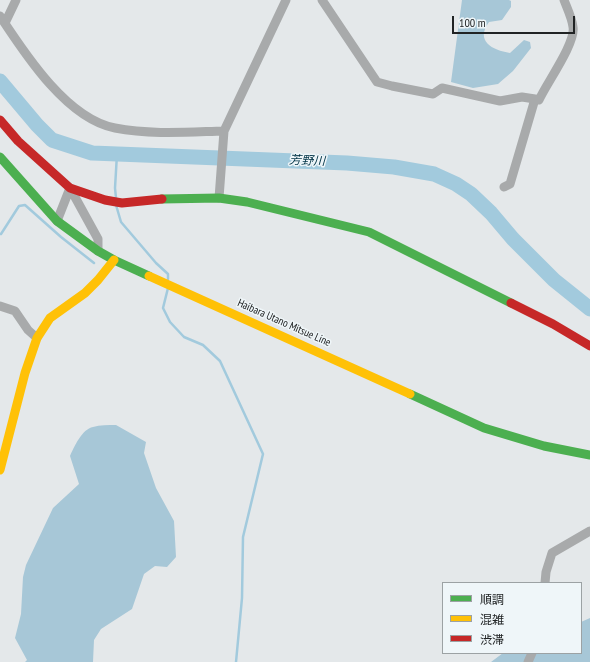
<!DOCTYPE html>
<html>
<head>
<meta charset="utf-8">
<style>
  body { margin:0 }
  #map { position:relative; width:590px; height:662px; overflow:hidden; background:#e4e8ea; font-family:"PT Sans Narrow","Noto Sans JP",sans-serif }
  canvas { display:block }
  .legend { position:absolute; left:442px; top:582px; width:140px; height:72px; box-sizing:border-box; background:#eff6f9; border:1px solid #9ca2a4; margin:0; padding:5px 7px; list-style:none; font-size:12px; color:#202324 }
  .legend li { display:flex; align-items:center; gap:8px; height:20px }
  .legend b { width:20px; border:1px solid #9ca2a4 }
  .scale { position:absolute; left:452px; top:16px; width:123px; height:18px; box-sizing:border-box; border:2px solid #202324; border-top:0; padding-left:5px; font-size:12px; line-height:14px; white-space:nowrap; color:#202324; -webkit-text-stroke:3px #eff6f9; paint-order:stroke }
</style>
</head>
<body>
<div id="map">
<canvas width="590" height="662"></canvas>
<ul class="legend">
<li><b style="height:5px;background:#4caf50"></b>順調</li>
<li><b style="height:5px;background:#ffc107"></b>混雑</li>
<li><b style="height:5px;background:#c62828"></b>渋滞</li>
</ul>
<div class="scale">100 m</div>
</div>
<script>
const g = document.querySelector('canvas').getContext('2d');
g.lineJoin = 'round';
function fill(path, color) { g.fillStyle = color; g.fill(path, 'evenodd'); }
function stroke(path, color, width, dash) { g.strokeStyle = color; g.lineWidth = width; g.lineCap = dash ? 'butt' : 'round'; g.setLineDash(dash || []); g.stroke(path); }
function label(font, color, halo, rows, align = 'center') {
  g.font = font + ' "PT Sans Narrow","Noto Sans JP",sans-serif'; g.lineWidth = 3; g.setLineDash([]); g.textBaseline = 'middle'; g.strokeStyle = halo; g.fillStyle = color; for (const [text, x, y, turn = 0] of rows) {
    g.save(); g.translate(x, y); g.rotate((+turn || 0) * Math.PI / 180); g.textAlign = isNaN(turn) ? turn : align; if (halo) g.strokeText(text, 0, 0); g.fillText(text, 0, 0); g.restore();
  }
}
fill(new Path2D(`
  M462,0H509L511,1V7L502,20L489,22C475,41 492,50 510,53L524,40L530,42L531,48L513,71L498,84L473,88L451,82Z
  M116,425L146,442L144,453L156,488L174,521L176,557L167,567L155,566L144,574L132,609L101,629L94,640L93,662H25L27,660L15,638L21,614L23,577L26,565L53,508L79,484L70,456C74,447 82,429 93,427C100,425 108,425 116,425Z
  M590,618V662H491L503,653H581V622Z`), '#a7c7d7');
stroke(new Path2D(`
  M116,198L115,188L117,154
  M116,205L121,222L156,263L168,274V279
  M0,234H1L19,206L25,205L61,237L94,263
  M168,288L163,308L170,322L184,337L203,345L220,361L263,454L243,537L242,598L236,662`), '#a2cadd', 2.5);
stroke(new Path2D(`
  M0,81L37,125L52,140L92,153L347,163L394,167L434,174L456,184L471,194L491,213L513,239L554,280L590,309`), '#a2cadd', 15);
stroke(new Path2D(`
  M322,0L377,82L392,86L433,94L442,88L500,101L522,97L535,99L510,184L504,187
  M0,16C25,54 67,119 115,128C151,135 188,132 224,131
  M5,23L16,0
  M539,100C546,84 576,43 573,27C572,18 567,8 564,0
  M70,188L98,239V251
  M219,198L224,131L286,0
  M57,221L70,188
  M0,306L15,311L28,330L37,338
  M545,583L546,572L552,553L590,531
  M528,662L532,653`), '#a8aaab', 9);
stroke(new Path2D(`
  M0,157L57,221L98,251L114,260L149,276
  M162,199L219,198L247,202L369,232L511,303
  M410,394L484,428L544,446L590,455`), '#4caf50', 9);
stroke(new Path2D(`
  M149,276L410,394
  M0,470L25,373L37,338L50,318L85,293L98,280L114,260`), '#ffc107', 9);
stroke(new Path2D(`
  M0,120L18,141L70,188L105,200L122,203L162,199
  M511,303L553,324L590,346`), '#c62828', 9);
label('11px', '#202324', '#eff6f9', [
  ["Haibara Utano Mitsue Line",284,323,24]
]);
label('italic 12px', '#003346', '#eff6f9', [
  ["芳野川",307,161,2]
]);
</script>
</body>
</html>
